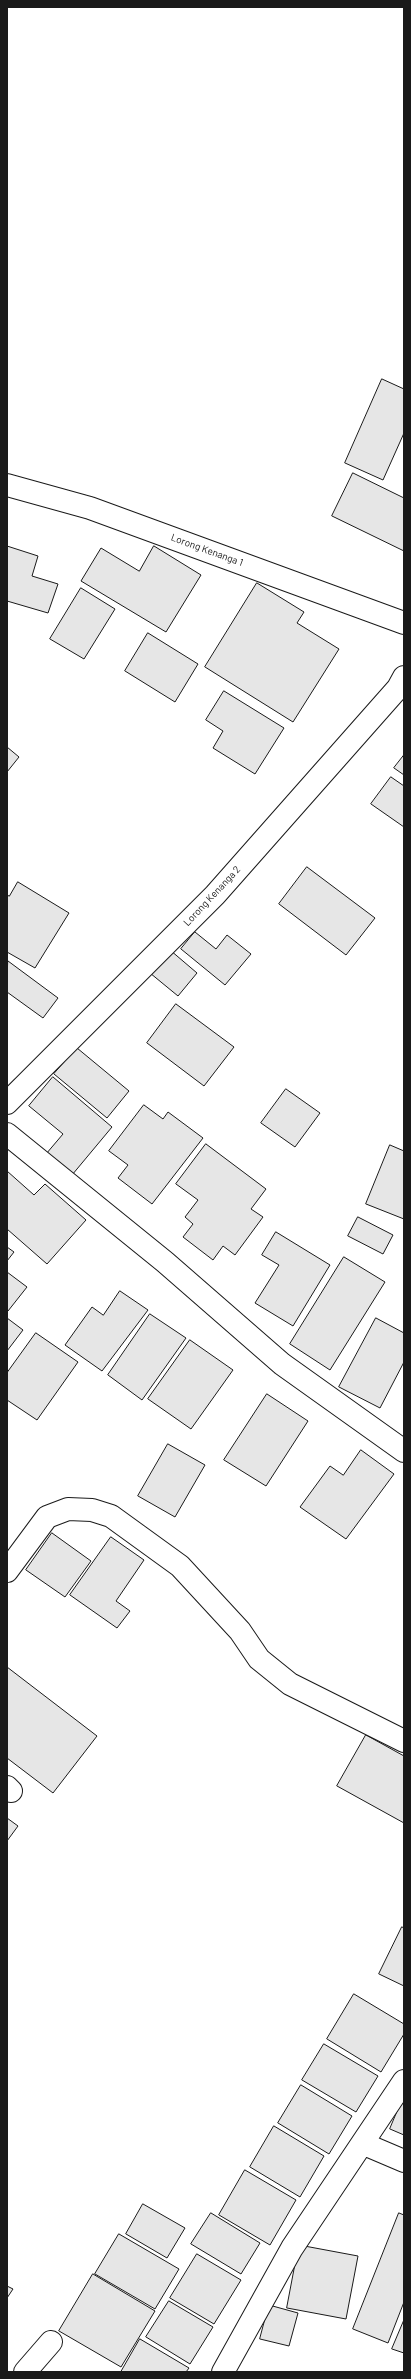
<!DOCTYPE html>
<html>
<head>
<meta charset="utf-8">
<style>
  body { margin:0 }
  #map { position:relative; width:411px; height:2379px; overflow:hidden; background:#fff; font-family:Barlow,sans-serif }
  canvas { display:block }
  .frame { position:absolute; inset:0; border:8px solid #1a1a1a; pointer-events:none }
</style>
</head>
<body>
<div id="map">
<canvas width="411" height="2379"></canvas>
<div class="frame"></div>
</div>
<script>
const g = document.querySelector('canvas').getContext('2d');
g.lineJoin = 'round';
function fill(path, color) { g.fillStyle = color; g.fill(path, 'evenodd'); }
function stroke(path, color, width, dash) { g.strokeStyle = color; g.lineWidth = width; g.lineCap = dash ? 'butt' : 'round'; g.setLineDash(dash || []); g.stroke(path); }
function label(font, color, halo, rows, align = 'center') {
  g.font = font + ' Barlow,sans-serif'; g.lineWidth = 3; g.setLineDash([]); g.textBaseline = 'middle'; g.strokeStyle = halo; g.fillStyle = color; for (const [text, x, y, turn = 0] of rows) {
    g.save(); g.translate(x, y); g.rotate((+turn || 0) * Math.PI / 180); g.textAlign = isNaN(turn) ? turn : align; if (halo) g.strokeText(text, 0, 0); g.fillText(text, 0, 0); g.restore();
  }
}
const building = new Path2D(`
  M382,379L404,389V433L383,480L345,463Z
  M353,473L404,498V551L332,516Z
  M7,546L38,556L32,576L58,584L48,613L7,601Z
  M154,546L201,575L166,632L81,581L101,548L139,571Z
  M257,583L304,612L297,623L339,649L293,722L205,667Z
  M81,588L115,609L84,659L50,639Z
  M148,633L198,664L175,702L125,671Z
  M224,691L284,728L255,774L213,748L223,731L206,720Z
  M7,747L19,757L7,772Z
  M404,755V775L394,768Z
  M391,777L404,786V827L371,804Z
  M307,867L375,918L346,955L279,904Z
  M18,882L69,913L35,968L7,952V895L9,896Z
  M195,932L216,949L227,935L251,954L225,985L181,949Z
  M170,950L197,973L178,996L150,973Z
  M8,961L58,998L43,1018L7,992Z
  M176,1004L234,1047L204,1086L147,1043Z
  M77,1048L129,1091L107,1118L54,1074Z
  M53,1077L112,1127L72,1175L46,1154L63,1134L29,1106Z
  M286,1089L320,1113L295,1147L261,1123Z
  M144,1105L163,1119L168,1112L203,1138L152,1204L118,1178L128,1165L109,1151Z
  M206,1144L266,1189L251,1209L263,1217L235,1255L223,1246L213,1260L183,1237L193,1224L185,1217L198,1200L176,1184Z
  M390,1145L404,1151V1219L366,1204Z
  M7,1171L34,1195L45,1184L86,1220L47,1264L7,1229Z
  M358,1217L393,1235L383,1254L348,1236Z
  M276,1232L330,1265L293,1326L255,1303L279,1265L262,1255Z
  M7,1247L14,1252L7,1261Z
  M344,1257L385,1282L330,1370L290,1344Z
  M7,1272L27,1287L8,1311H7Z
  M120,1291L148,1310L102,1371L65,1345L92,1307L103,1315Z
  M150,1314L186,1338L142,1400L108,1375Z
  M7,1318L23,1330L7,1351Z
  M376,1318L404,1333V1362L380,1408L339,1387Z
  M36,1333L78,1362L37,1420L7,1400V1373Z
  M190,1340L233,1370L191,1429L148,1399Z
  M267,1394L308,1421L266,1486L224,1460Z
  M168,1444L205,1465L175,1517L138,1496Z
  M361,1450L394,1474L346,1539L300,1507L330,1466L343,1475Z
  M52,1533L91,1561L65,1597L26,1570Z
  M111,1537L144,1560L116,1601L130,1611L117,1628L70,1595Z
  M7,1667L97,1736L53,1793L7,1758Z
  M366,1735L404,1756V1823L337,1786Z
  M7,1818L18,1826L7,1841Z
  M402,1927L404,1928V1986L379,1974Z
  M354,1994L404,2024V2034L381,2072L327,2039Z
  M324,2044L378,2076L356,2112L302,2080Z
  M301,2085L352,2116L329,2154L278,2123Z
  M404,2095V2135L390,2129Z
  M274,2126L324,2156L300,2197L250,2167Z
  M245,2170L296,2200L270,2245L219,2215Z
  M143,2204L185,2228L167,2258L126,2234Z
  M211,2213L260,2243L241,2274L191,2244Z
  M399,2213L404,2215V2302L388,2343L353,2329Z
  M119,2234L179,2269L155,2309L95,2274Z
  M299,2245L358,2256L346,2319L287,2308Z
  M197,2254L241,2280L214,2324L170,2298Z
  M93,2274L155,2311L121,2367L59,2331Z
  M7,2286L13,2289L7,2298Z
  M169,2301L213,2327L190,2364L146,2337Z
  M269,2305L298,2313L289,2346L260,2339Z
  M404,2320V2353L392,2349Z
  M140,2339L189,2368L186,2372H121Z`);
fill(building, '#e6e6e6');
stroke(building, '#1a1a1a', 1);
const street = new Path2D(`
  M7,485L90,508L404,623
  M7,1103L215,895L398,688L404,677
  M7,1134L165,1262L282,1364L404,1451
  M7,1571L47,1517L68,1509L92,1510L111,1516L180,1566L240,1631L259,1659L290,1684L404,1741
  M7,1787L11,1791
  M364,2144L404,2161
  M25,2372L51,2342
  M223,2372L292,2248L404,2081`);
stroke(street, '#1a1a1a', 24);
stroke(street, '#fff', 22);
label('10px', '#1a1a1a', '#fff', [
  ["Lorong Kenanga 1",207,550,20],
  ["Lorong Kenanga 2",212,896,-47]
]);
</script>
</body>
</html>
